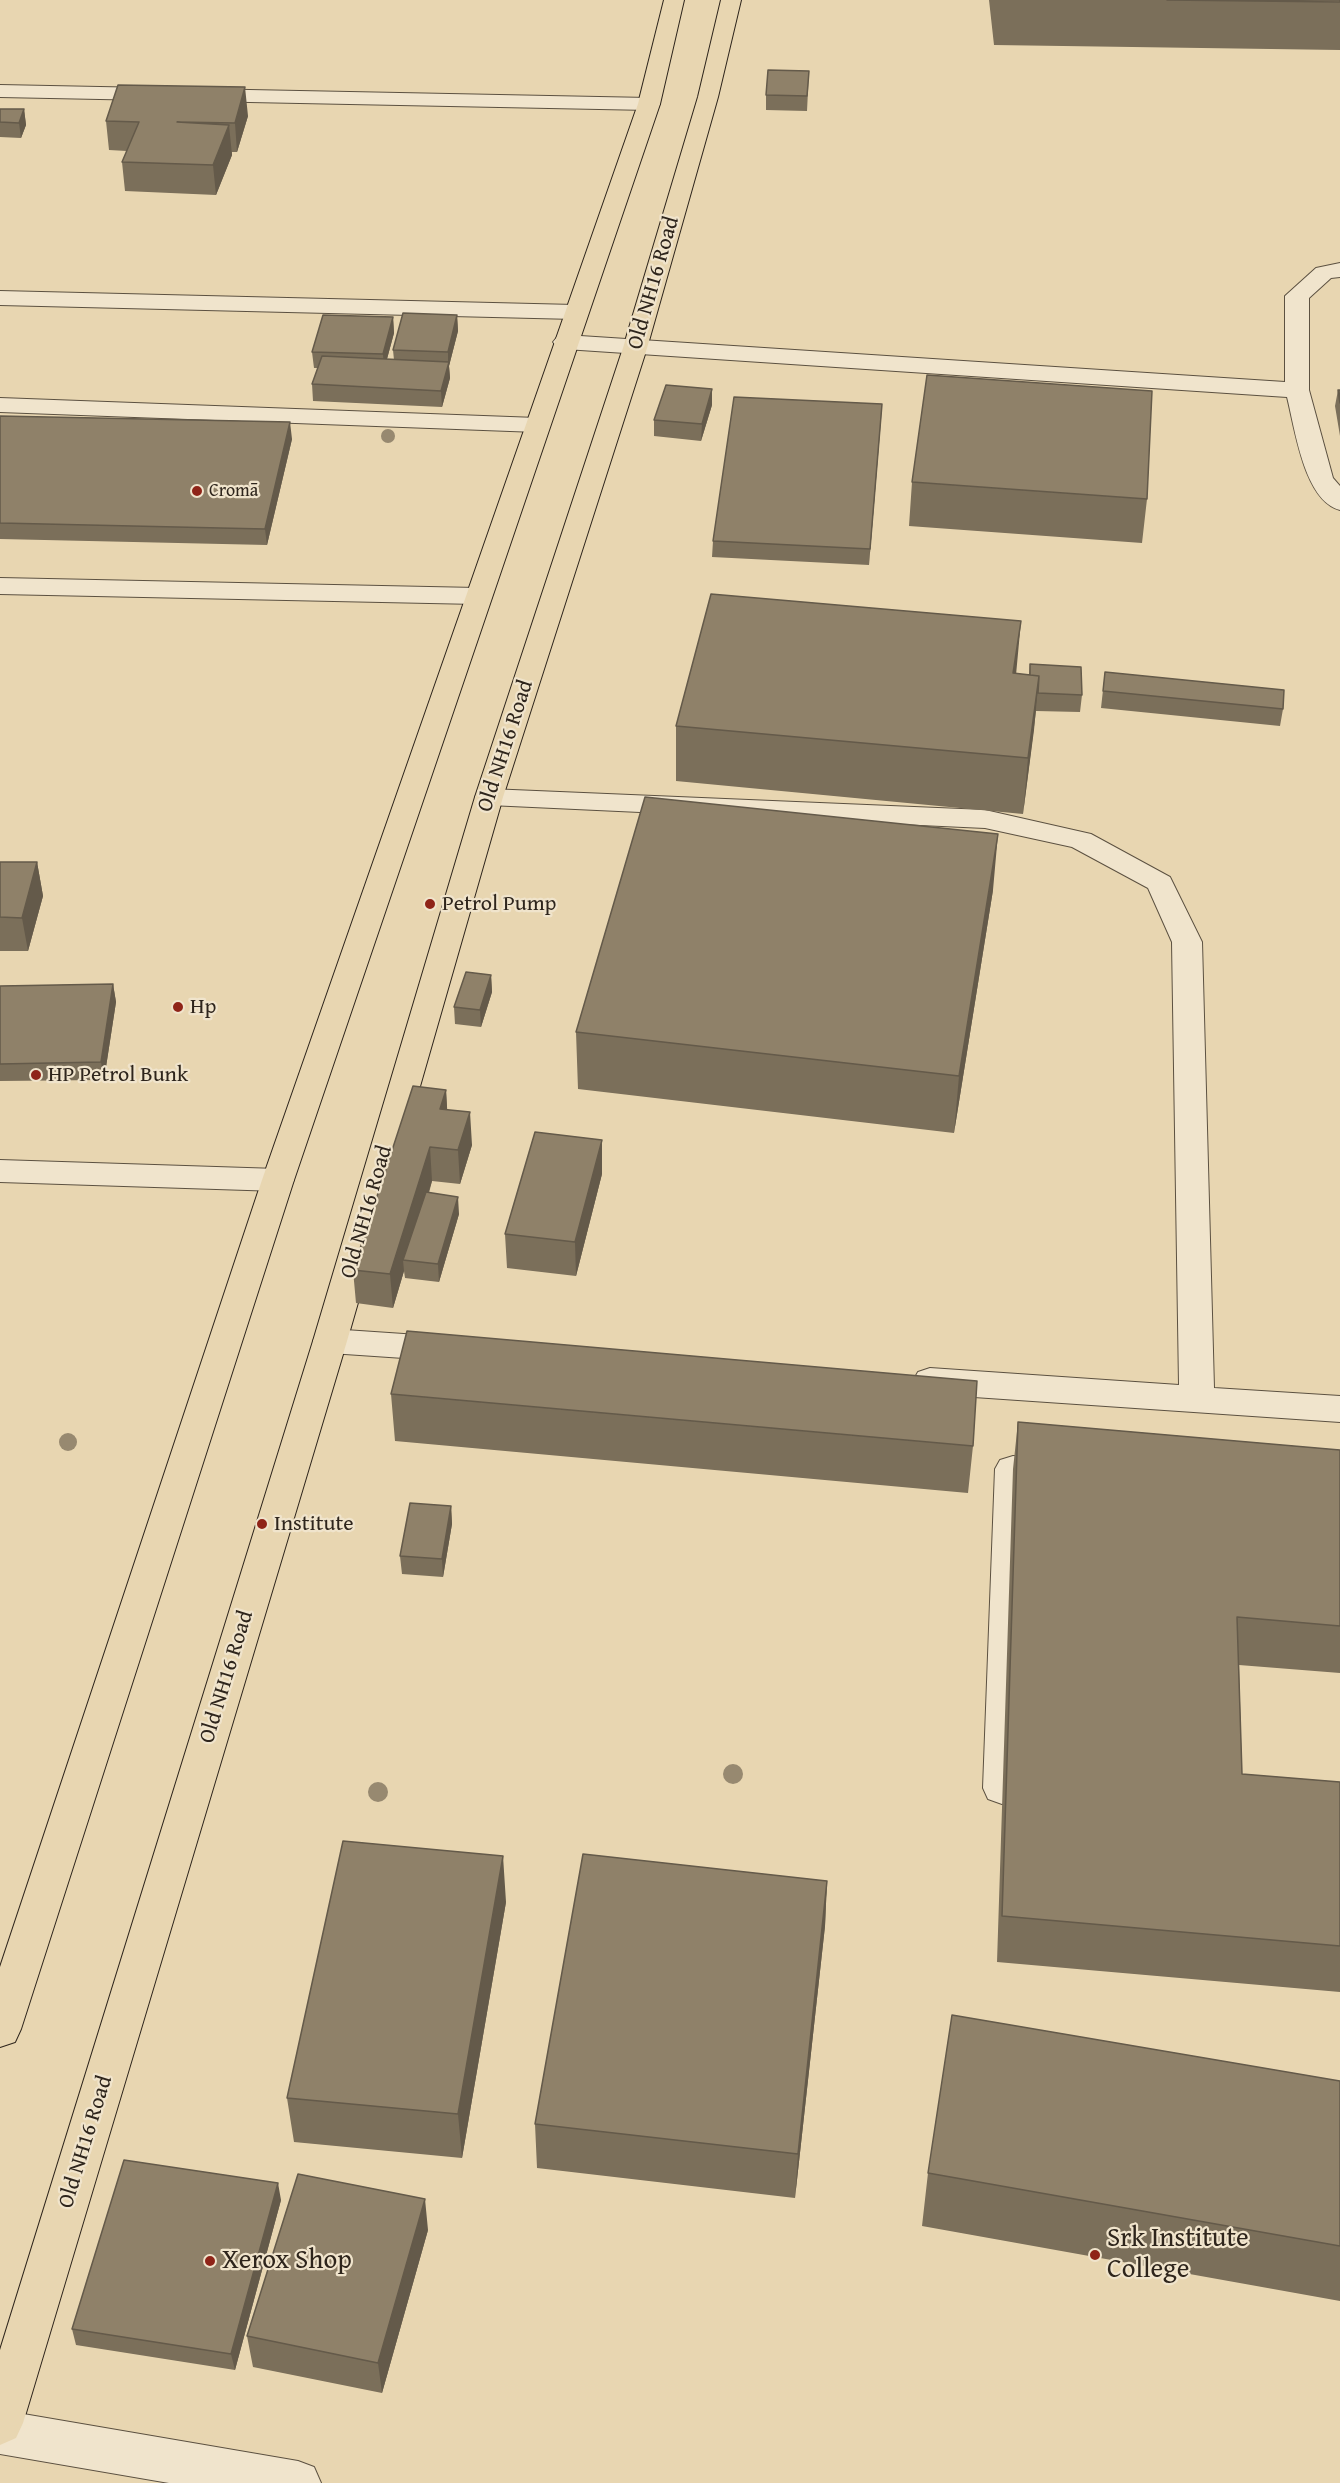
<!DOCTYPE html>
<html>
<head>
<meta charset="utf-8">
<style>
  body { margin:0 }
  canvas { display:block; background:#e8d6b1 }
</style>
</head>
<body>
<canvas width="1340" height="2483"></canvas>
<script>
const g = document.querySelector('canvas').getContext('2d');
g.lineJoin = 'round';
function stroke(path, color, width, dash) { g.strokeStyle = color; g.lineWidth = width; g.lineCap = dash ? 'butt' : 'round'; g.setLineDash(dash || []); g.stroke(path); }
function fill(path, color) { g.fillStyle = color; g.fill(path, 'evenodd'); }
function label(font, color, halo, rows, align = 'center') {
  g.font = font + ' "Gentium Book Plus",serif'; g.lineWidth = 4.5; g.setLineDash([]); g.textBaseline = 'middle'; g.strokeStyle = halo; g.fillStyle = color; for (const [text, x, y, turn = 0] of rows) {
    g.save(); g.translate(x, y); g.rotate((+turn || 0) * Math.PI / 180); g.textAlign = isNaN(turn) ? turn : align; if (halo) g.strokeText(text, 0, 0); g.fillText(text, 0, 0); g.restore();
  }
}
const minor = new Path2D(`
  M0,85L649,98L656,100L660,104L656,108L649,110L0,97Z
  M1340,263V277L1331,278L1309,298V390L1333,478L1340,486V510C1304,501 1295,428 1287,397L565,349L557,347L553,342L557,337L565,335L1285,382V296L1316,268Z
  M0,291L575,305L583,307L587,312L583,317L575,319L0,305Z
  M0,398L537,418L546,420L549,425L546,430L537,432L0,412Z
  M0,578L477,588L486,590L490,596L486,602L477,604L0,594Z
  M489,789L985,810L1091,834L1170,877L1202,942L1214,1388L1340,1396V1422L930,1394L918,1390L913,1381L918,1372L930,1368L1179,1385L1172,942L1148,888L1072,847L985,828L489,805L479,803L475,797L479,791Z
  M0,1160L278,1169L289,1172L294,1180L289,1188L278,1191L0,1182Z
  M330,1329L448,1337L460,1340L465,1349L460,1358L448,1361L330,1353L318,1350L313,1341L318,1332Z
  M1013,1456L1059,1460L1072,1464L1077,1473L1072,1482L1059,1486L1030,1484L1021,1788L1016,1799L1002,1804L988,1799L983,1788L995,1469L1000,1460Z
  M0,2410L298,2461L314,2467L321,2483H169L0,2454Z`);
const major = new Path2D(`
  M664,0H684L660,104L294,1180L21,2029L15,2042L0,2047V1967L262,1180L638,104Z
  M721,0H741L718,97L647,348L503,797L347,1341L23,2423L16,2438L0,2445V2350L313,1341L475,797L623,348L698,97Z`);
stroke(minor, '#5c5141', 2);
stroke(major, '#2e251c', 2);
fill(minor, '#f0e4cc');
fill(major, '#e8d6b1');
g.fillStyle = '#978970';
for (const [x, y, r] of [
  [388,436,7],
  [68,1442,9],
  [733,1774,10],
  [378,1792,10]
]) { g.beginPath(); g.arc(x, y, r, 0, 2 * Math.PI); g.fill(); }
fill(new Path2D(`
  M989,0H1340V50L994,45Z
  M809,71L807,111L766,110V95Z
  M0,109H24L26,125L21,138L0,137Z
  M248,116L237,152H232V155L216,195L125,191L122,162L127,151L109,150L106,121Z
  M457,315L458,331L449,366L450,378L442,407L313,401L312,384L318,368H314L312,352L393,317L394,333L387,359L394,360L393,350Z
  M1338,390H1340V436L1335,406Z
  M882,404L869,565L712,557L713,541Z
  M712,405L701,441L654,436V420Z
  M0,416L292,439L267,545L0,539Z
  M912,482L1147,499L1142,543L909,526Z
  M1030,664L1082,695L1080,712L1036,711L1023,814L676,781V726L1016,674L1029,675Z
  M1105,672L1283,709L1280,726L1101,708Z
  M0,862H37L43,896L28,951H0Z
  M993,890L954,1133L578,1089L576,1032Z
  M491,975L492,992L481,1027L455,1024L454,1007Z
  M113,984L116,1002L104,1080L0,1081V986Z
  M446,1090L447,1109L472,1145L460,1184L432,1181L429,1193L459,1214L439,1282L405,1278L404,1271L393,1308L356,1303L353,1270Z
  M602,1174L576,1276L507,1268L505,1234Z
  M391,1394L973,1446L968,1493L395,1441Z
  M1018,1422L1340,1450V1673L1239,1665L1242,1774L1340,1782V1992L997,1962L1013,1469Z
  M451,1506L452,1524L443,1577L402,1574L400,1556Z
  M827,1881L825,1926L795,2198L537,2168L535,2124Z
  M506,1902L462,2158L294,2142L287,2098Z
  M1340,2081V2301L922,2226L928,2173Z
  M281,2200L235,2370L76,2345L72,2329Z
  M428,2230L382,2393L253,2367L247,2336Z`), '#7b6f5a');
fill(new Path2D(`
  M245,87L248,116L237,152L235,123Z
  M24,109L26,125L21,138L19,123Z
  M229,125L232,155L216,195L213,165Z
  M457,315L458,331L449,366L450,378L442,407L441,391L448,365V352Z
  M393,317L394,333L384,370L383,354Z
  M712,389V405L701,441L702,424Z
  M882,404L881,420L869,565L870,549Z
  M290,422L292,439L267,545L265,529Z
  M1021,621L1016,675L1013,673Z
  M1039,676L1034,730L1023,814L1028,758Z
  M998,834L993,890L954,1133L959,1076Z
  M37,862L43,896L28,951L22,918Z
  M491,975L492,992L481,1027L480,1010Z
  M113,984L116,1002L104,1080L101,1062Z
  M446,1090L448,1123L440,1109Z
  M470,1112L472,1145L460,1184L458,1150Z
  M602,1140V1174L576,1276L575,1242Z
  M430,1147L432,1181L407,1260H403L404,1271L393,1308L390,1274Z
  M458,1197L459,1214L439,1282L438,1264Z
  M451,1506L452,1524L443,1577L442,1559Z
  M503,1856L506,1902L462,2158L458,2114Z
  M827,1881L825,1926L795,2198L798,2154Z
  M278,2183L281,2200L235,2370L231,2354Z
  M425,2199L428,2230L382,2393L378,2363Z`), '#645a4a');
const building = new Path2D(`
  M1167,0H1340V2Z
  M768,70L809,71L807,96L766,95Z
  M118,85L245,87L235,123L177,122L229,125L213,165L122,162L139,122L106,121Z
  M0,109H24L19,123L0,122Z
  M403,313L457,315L448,352L393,350Z
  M323,315L393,317L383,354L312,352Z
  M322,356L449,362L441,391L312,384Z
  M927,375L1152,391L1147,499L912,482Z
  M666,385L712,389L702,424L654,420Z
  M1338,390H1340V403Z
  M734,397L882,404L870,549L713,541Z
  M0,416L290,422L265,529L0,523Z
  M711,594L1021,621L1013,673L1039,676L1028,758L676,726Z
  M1030,664L1081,667L1082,695L1038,693L1039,676L1030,675Z
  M1105,672L1284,690L1283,709L1103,691Z
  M645,797L998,834L959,1076L576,1032Z
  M0,862H37L22,918L0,917Z
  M466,972L491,975L480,1010L454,1007Z
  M113,984L101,1062L0,1064V986Z
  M413,1086L446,1090L440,1109L470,1112L458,1150L430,1147L390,1274L353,1270Z
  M535,1132L602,1140L575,1242L505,1234Z
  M426,1192L458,1197L438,1264L403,1260Z
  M407,1331L977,1381L973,1446L391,1394Z
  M1018,1422L1340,1450V1626L1237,1617L1242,1774L1340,1782V1946L1002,1916Z
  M410,1503L451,1506L442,1559L400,1556Z
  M343,1841L503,1856L458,2114L287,2098Z
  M583,1854L827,1881L798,2154L535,2124Z
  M952,2015L1340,2081V2246L928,2173Z
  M124,2160L278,2183L231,2354L72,2329Z
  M298,2174L425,2199L378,2363L247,2336Z`);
fill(building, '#8f8169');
stroke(building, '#645a4a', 1.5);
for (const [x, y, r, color] of [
  [197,491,6,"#8f2418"],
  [430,904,6,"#8f2418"],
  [178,1007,6,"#8f2418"],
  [36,1075,6,"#8f2418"],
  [262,1524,6,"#8f2418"],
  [1095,2255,6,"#8f2418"],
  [210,2261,6,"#8f2418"]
]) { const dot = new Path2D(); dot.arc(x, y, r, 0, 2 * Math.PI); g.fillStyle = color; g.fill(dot); stroke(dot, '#f0e4cc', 2); }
label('18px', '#2e251c', '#f0e4cc', [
  ["Cromā",209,491]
], 'left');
label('22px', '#2e251c', '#f0e4cc', [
  ["Old NH16 Road",654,283,-74],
  ["Old NH16 Road",506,746,-72],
  ["Old NH16 Road",367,1212,-74],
  ["Old NH16 Road",227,1677,-73],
  ["Old NH16 Road",86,2142,-73]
]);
label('22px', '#2e251c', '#f0e4cc', [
  ["Petrol Pump",442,904],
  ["Hp",190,1007],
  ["HP Petrol Bunk",48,1075],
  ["Institute",274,1524]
], 'left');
label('27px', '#2e251c', '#f0e4cc', [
  ["Srk Institute",1107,2239],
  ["College",1107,2270],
  ["Xerox Shop",222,2261]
], 'left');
</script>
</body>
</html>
